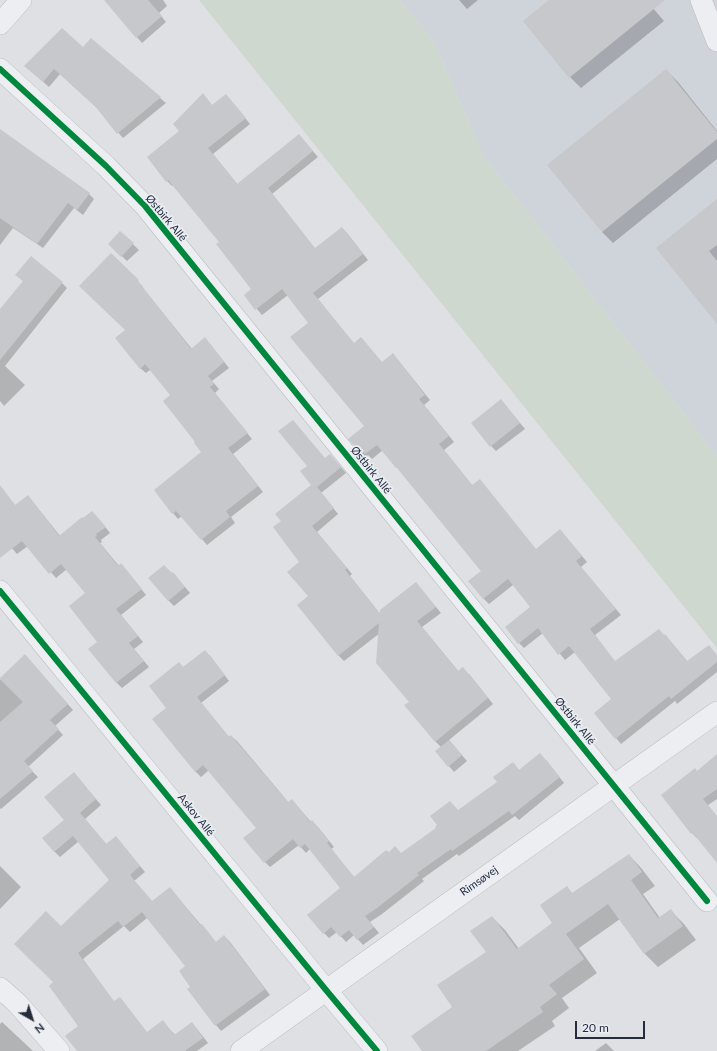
<!DOCTYPE html>
<html>
<head>
<meta charset="utf-8">
<style>
  body { margin:0 }
  #map { position:relative; width:717px; height:1051px; overflow:hidden; background:#dee0e3; font-family:Lato,sans-serif }
  canvas { display:block }
  .north { position:absolute; left:12px; top:999px; width:40px; height:40px; -webkit-text-stroke:3px #eaeef4; paint-order:stroke; rotate:141deg; font-size:11px; font-weight:700; line-height:16px; text-align:center; color:#252d3d }
  .north::after { content:''; display:block; margin:auto; width:14px; height:18px; background:#252d3d; clip-path:polygon(50% 0,100% 100%,50% 72%,0 100%) }
  .scale { position:absolute; left:575px; top:1021px; width:70px; height:18px; box-sizing:border-box; border:2px solid #252d3d; border-top:0; padding-left:5px; font-size:12px; line-height:14px; white-space:nowrap; color:#252d3d; -webkit-text-stroke:3px #eaeef4; paint-order:stroke }
</style>
</head>
<body>
<div id="map">
<canvas width="717" height="1051"></canvas>
<div class="north">N</div>
<div class="scale">20 m</div>
</div>
<script>
const g = document.querySelector('canvas').getContext('2d');
g.lineJoin = 'round';
function fill(path, color) { g.fillStyle = color; g.fill(path, 'evenodd'); }
function stroke(path, color, width, dash) { g.strokeStyle = color; g.lineWidth = width; g.lineCap = dash ? 'butt' : 'round'; g.setLineDash(dash || []); g.stroke(path); }
function label(font, color, halo, rows, align = 'center') {
  g.font = font + ' Lato,sans-serif'; g.lineWidth = 3.5; g.setLineDash([]); g.textBaseline = 'middle'; g.strokeStyle = halo; g.fillStyle = color; for (const [text, x, y, turn = 0] of rows) {
    g.save(); g.translate(x, y); g.rotate((+turn || 0) * Math.PI / 180); g.textAlign = isNaN(turn) ? turn : align; if (halo) g.strokeText(text, 0, 0); g.fillText(text, 0, 0); g.restore();
  }
}
fill(new Path2D(`
  M399,0H717V456L483,155L434,41Z`), '#cfd3da');
fill(new Path2D(`
  M199,0H399L434,41L483,155L717,456V648Z`), '#ced8ce');
fill(new Path2D(`
  M105,0H163L167,6L159,13L166,22L142,43Z
  M459,0H478L467,9Z
  M551,0H646L664,21L581,88L570,77Z
  M91,39L166,103L123,138L97,108L60,74L49,87L31,71L83,49Z
  M666,70L678,82L717,131V159L613,243L602,232Z
  M203,95L213,106L226,95L250,124L213,154L238,185L299,135L318,157L272,194L315,249L342,228L347,233L368,260L318,299L354,344L361,338L382,363L398,360L430,400L424,405L454,442L444,450L472,485L536,550L560,530L587,562L581,567L621,615L595,635L615,662L665,635L688,662L717,655V672L677,704L675,701L621,744L616,738L613,699L575,652L565,660L543,633L524,648L519,643L531,607L513,585L489,604L483,598L482,572L383,450L372,459L368,455L366,457L360,452L365,426L309,323L288,295L262,315L245,295L252,289L220,242L174,185L172,186L167,181L181,132Z
  M0,130L89,194L94,199L83,215L74,208L43,248L13,228L0,245Z
  M717,200V322L657,248Z
  M120,232L139,250L127,261L109,244Z
  M111,255L143,287H142L192,349L210,344L229,368L212,381L219,389L215,393L252,439L233,454L263,492L231,517L235,523L207,545L182,516L178,519L173,513L203,452L196,443L172,396L150,370L146,373L140,368L127,330Z
  M17,275L62,283L67,288L5,366L25,385L4,406L0,401V311L24,282Z
  M501,400L506,406L525,429L496,451L491,446Z
  M325,459L335,460L346,473L321,493L338,514L317,532L352,574L350,576L381,615L421,589L441,613L422,627L459,672L469,674L493,704L449,740L467,761L454,772L436,751L441,747L435,741L380,633L344,661L338,655L309,596L301,562L282,521L313,485Z
  M3,491L16,506L28,496L33,502L60,536L98,518L110,533L101,540L102,542L100,543L119,566L126,570L146,595L121,615L143,642L134,649L149,667L122,688L116,682L99,643L87,593L67,569L56,578L28,546L17,554L0,535V493Z
  M173,573L190,593L174,606L168,600L172,574Z
  M205,651L211,657L229,681L201,703L229,737L231,736L237,741L289,803L292,800L311,822L318,827L334,847L331,849L354,877L389,853L401,854L438,828L459,811L498,782L513,763L520,771L546,760L564,783L519,820L515,816L459,856L457,854L422,879L424,881L382,914L370,922L379,933L363,945L354,935L346,942L337,932L329,938L324,933L341,888L310,849L306,853L299,845L270,867L265,862L257,828L209,770L201,777L195,771L167,708L184,668Z
  M25,656L73,710L55,726L63,735L28,767L38,777L1,809L0,808V680Z
  M717,756V799L708,805L717,817V853L698,838H697L692,833L662,796L697,772Z
  M79,779L101,805L85,819L107,845L121,843L145,872L134,881L153,902L170,888L216,943L224,936L230,942L270,995L221,1031L216,1025L192,987L187,966L147,918L130,932L124,926L83,959L114,1002L120,998L125,1004L147,1033L163,1022L175,1035L192,1023L197,1029L208,1043L197,1051H80L79,1026L55,982L61,927L110,880L79,841L60,857L54,851Z
  M629,855L642,869L655,886L643,894L660,918L670,910L684,924L696,940L658,967L645,954L620,919L579,948L597,973L562,998L569,1008L552,1021L555,1026L518,1051H424L488,952L492,917L505,930L519,949L554,923L566,887L573,894Z
  M0,866L21,887L0,909Z
  M2,1022L33,1051H0V1024Z
  M606,1043L614,1051H595Z`), '#0003');
fill(new Path2D(`
  M104,0H148L162,16L136,38Z
  M549,0H665L569,78L523,21Z
  M62,28L83,47L91,38L161,97L117,134L95,106L54,69L43,82L24,66Z
  M666,69L717,132V139L602,232L547,165Z
  M203,93L212,105L226,94L246,118L208,148L237,184L299,134L313,151L268,188L315,248L342,227L363,254L313,293L354,343L361,337L382,362L393,353L425,395L419,399L449,436L439,444L472,485L480,479L536,549L560,529L582,556L576,561L616,609L590,629L615,661L659,629L664,635L665,634L687,661L709,645L717,655V662L671,699L669,696L615,739L594,713L611,699L569,646L558,655L538,628L518,644L505,627L530,607L508,579L483,599L468,581L481,571L397,468H396L377,445L365,454L362,450L360,452L348,439L364,426L290,337L308,323L282,289L255,310L244,295L251,289L216,244L219,242L168,180L166,182L147,157L179,131L173,124Z
  M0,129L90,193L77,210L68,203L37,244L0,218Z
  M717,199V245L709,251L717,261V324L656,248Z
  M120,231L134,243L121,257L108,244Z
  M111,253L139,280L138,281L191,349L205,337L224,362L208,376L214,384L210,387L248,433L228,448L258,486L226,511L230,517L201,540L176,511L172,514L154,490L201,452L194,443L195,442L163,401L170,395L145,364L140,369L115,338L125,330L79,286Z
  M31,256L63,282L0,360V309L23,281L15,275Z
  M501,399L520,423L490,447L471,423Z
  M293,420L325,458L330,454L341,467L317,487L334,508L312,526L347,568L345,570L380,614V610L416,582L436,607L417,621L458,671L463,667L488,698L435,742L404,705L409,702L376,663L379,623L338,656L297,605L308,596L287,572L299,562L273,527L281,521L275,514L311,485L300,471L307,466L278,431Z
  M0,485L15,505L28,495L59,536L82,517L83,518L92,511L106,527L96,534L97,536L95,537L118,566L121,563L142,589L116,609L138,636L129,643L144,661L116,683L88,649L97,642L69,606L85,593L61,564L49,574L22,541L0,558Z
  M164,565L172,573L173,572L185,587L168,601L148,578Z
  M205,650L225,675L197,697L229,737L231,735L288,802L292,799L310,822L312,820L329,841L327,843L354,877L386,850L389,852L395,846L401,853L436,828L435,827L437,825L430,816L450,801L458,810L497,782L493,777L513,762L519,770L540,753L560,777L512,815L509,811L452,851L451,849L417,873L419,875L377,908L365,916L374,927L357,940L349,930L340,937L331,927L323,934L307,915L340,888L305,844L300,848L293,839L264,863L243,838L256,828L203,765L195,772L152,719L166,708L149,686L179,662L183,667Z
  M25,654L68,704L50,720L59,729L24,761L33,771L0,799V722L23,702L0,679V678Z
  M449,740L462,755L448,767L435,751Z
  M717,754V789L703,799L717,816V863L692,832L691,834L661,795L695,768L697,771Z
  M74,772L96,799L80,813L106,844L116,836L140,866L130,875L152,901L170,887L200,925L202,924L216,942L224,935L265,989L215,1026L187,989L190,987L179,971L185,966L142,912L123,927L118,921L78,953L114,1001L120,997L147,1032L163,1020L174,1035L192,1022L203,1038L186,1050V1051H77L65,1036L78,1026L49,986L53,982L14,944L46,911L61,926L109,880L73,836L54,852L42,838L64,820L44,797Z
  M629,854L642,872L631,880L658,918L671,909L683,926L644,954L608,904L566,934L584,959L549,985L557,994L540,1007L543,1012L486,1051H422L411,1036L452,1007L437,985L486,952L470,931L492,916L517,949L552,923L540,905L567,886L572,893Z`), '#c6c8cb');
const street = new Path2D(`
  M701,0L717,41
  M0,24L21,0
  M0,69L106,166L145,206L707,901
  M0,591L326,990L377,1051
  M0,988L17,1003L59,1051
  M241,1051L717,712`);
stroke(street, '#bcbec1', 22);
stroke(street, '#edeef1', 21);
stroke(new Path2D(`
  M0,69L106,166L145,206L707,901
  M0,591L326,990L377,1051`), '#00873e', 6);
label('11px', '#252d3d', '#eaeef4', [
  ["Østbirk Allé",166,218,50],
  ["Østbirk Allé",371,470,51],
  ["Østbirk Allé",575,721,51],
  ["Askov Allé",196,815,51],
  ["Rimsøvej",479,881,-35]
]);
</script>
</body>
</html>
